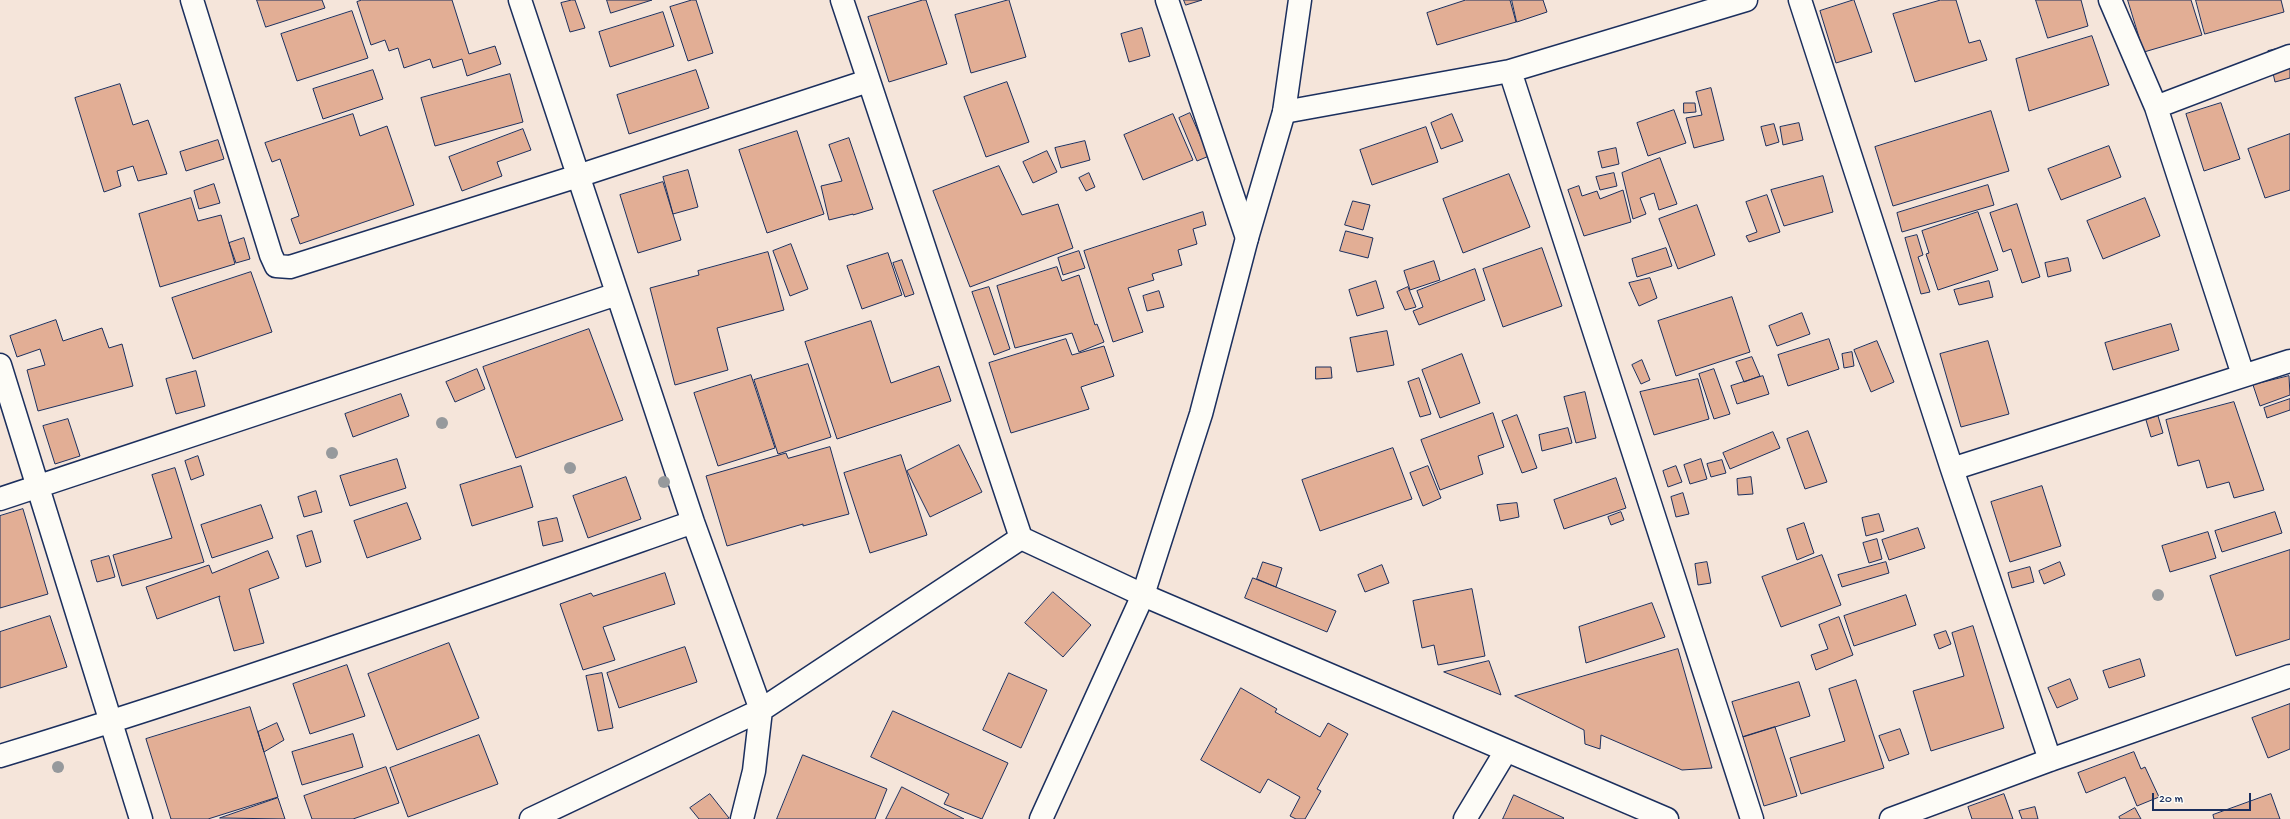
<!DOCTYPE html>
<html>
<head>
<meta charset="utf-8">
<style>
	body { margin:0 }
	#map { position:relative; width:2290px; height:819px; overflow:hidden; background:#f5e5da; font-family:"Gochi Hand",sans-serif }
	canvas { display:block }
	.scale { position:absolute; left:2152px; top:793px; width:99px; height:18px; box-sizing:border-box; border:2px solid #1b2f5e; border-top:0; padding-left:5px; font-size:12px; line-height:14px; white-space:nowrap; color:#1b2f5e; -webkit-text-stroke:3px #fdfcf7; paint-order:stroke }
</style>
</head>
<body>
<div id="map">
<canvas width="2290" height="819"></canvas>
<div class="scale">20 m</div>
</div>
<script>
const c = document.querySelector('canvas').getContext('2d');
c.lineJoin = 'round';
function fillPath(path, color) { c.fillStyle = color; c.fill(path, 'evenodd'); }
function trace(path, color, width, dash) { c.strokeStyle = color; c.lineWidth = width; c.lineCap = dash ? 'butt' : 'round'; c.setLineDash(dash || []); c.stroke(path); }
const building = new Path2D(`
	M257 0H322L325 8 266 27Z
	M362 0H452L469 54 495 46 501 64 467 76 462 59 433 68 430 59 404 68 398 48 389 51 385 40 371 45 357 2Z
	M572 0H575L585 28 570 32 561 3Z
	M607 0H652L611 13Z
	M692 0H696L713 53 688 61 670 7Z
	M923 0H926L947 64 889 82 868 17Z
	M1009 0 1026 57 971 73 955 15Z
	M1184 0H1202L1186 5Z
	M1466 0H1510L1516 22 1437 45 1427 13Z
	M1512 0H1543L1547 12 1517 22Z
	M1854 0 1872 52 1836 63 1820 11Z
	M1941 0H1956L1969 43 1980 40 1987 60 1915 82 1893 14Z
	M2036 0H2081L2088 26 2048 38Z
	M2128 0H2191L2202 35 2144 52Z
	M2196 0H2281L2284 12 2205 34Z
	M352 11 368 58 297 81 281 34Z
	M663 12 674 46 610 67 599 32Z
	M1142 28 1150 56 1129 62 1121 34Z
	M2092 36 2109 85 2029 111 2016 59Z
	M2290 46V78L2275 82 2268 51Z
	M373 70 383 99 323 119 313 89Z
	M696 70 709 108 629 134 617 95Z
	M510 74 523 122 435 146 421 98Z
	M1007 82 1029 142 986 157 964 97Z
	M120 84 133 125 148 120 167 174 138 181 133 166 117 171 121 186 104 192 75 98Z
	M1711 88 1724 140 1694 148 1686 118 1702 115 1696 92Z
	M1684 103H1695L1696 112 1684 113Z
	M2221 103 2240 159 2204 171 2186 114Z
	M1674 110 1686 143 1648 156 1637 123Z
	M1991 111 2009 171 1893 206 1875 147Z
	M1190 113 1209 156 1197 161 1179 118Z
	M353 114 360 136 387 126 414 205 300 244 291 219 299 216 280 159 272 162 265 143Z
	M1173 114 1193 160 1143 180 1124 135Z
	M1452 114 1463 141 1441 149 1431 123Z
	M1799 123 1803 140 1783 145 1780 127Z
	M1774 124 1779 142 1766 146 1761 127Z
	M1426 127 1438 162 1372 185 1360 150Z
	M523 129 531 150 497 162 502 176 462 191 449 157Z
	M797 131 824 214 767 233 739 150Z
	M2290 134V190L2265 198 2248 149Z
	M849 138 873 209 853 215V214L829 220 821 186 842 181 829 145Z
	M218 140 224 159 186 171 180 152Z
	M1085 141 1090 160 1061 168 1055 148Z
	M2109 146 2121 177 2061 200 2048 169Z
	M1616 148 1619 164 1602 168 1598 152Z
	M1047 151 1057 172 1033 183 1023 162Z
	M1660 158 1677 204 1659 210 1654 193 1640 198 1646 214 1633 219 1622 173Z
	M999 166 1022 215 1058 204 1073 248 970 287 933 191Z
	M688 170 698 207 673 214 663 177Z
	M1089 173 1095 187 1086 191 1079 178Z
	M1614 173 1617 186 1600 190 1596 177Z
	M1509 174 1530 227 1463 253 1443 199Z
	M1823 176 1833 212 1784 226 1771 190Z
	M663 182 681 240 638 253 620 195Z
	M214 184 220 203 199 209 194 191Z
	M1988 185 1994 205 1902 232 1897 213Z
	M1579 186 1582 196 1597 191 1600 199 1623 190 1631 222 1584 236 1568 190Z
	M1767 195 1780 232 1749 242 1746 236 1757 232 1746 202Z
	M191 198 198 221 221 215 235 264 160 287 139 214Z
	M2145 198 2160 236 2103 259 2087 221Z
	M1353 201 1370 205 1363 230 1345 225Z
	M2017 204 2040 277 2022 283 2011 249 2003 252 1990 213Z
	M1697 205 1715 255 1678 269 1659 219Z
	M1203 212 1206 225 1193 229 1197 244 1178 250 1182 265 1152 274 1154 280 1128 288 1143 332 1113 342 1084 251Z
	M1978 212 1998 270 1938 290 1926 254 1929 253 1922 231Z
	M1346 231 1373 238 1368 258 1340 251Z
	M1917 235 1923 255 1918 257 1930 292 1921 294 1905 238Z
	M244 238 250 259 236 263 229 243Z
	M791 244 808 289 790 296 773 251Z
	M1542 248 1562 306 1503 327 1483 269Z
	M1666 248 1672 266 1637 277 1632 259Z
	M1079 251 1085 268 1063 275 1058 258Z
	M768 252 784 310 717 328 728 370 675 385 650 288 699 275 698 271Z
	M888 253 902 295 862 309 847 266Z
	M2068 258 2071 271 2048 277 2045 263Z
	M902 260 914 294 905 297 893 263Z
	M1434 261 1440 280 1410 290 1404 271Z
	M1057 267 1062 281 1079 275 1095 325 1097 324 1104 342 1079 352 1072 333 1015 348 997 286Z
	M1475 269 1485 300 1419 325 1413 311 1423 307 1417 291Z
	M251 272 272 332 193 359 172 298Z
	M1650 278 1657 298 1639 306 1629 283Z
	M1376 281 1384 308 1357 316 1349 290Z
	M1989 281 1993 297 1959 305 1954 290Z
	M989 287 1010 349 994 355 972 292Z
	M1408 287 1416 307 1405 310 1397 292Z
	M1159 291 1164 307 1147 311 1143 296Z
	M1732 297 1750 352 1676 376 1658 321Z
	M1802 313 1810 334 1777 346 1769 326Z
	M56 320 63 341 102 328 109 348 122 344 133 386 38 411 27 370 45 365 40 349 17 357 10 336Z
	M871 321 891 383 939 366 951 401 837 439 805 342Z
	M2171 324 2179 350 2113 370 2105 343Z
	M589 329 623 420 516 458 483 367Z
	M1387 331 1394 365 1357 372 1350 338Z
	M1066 339 1072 355 1104 346 1114 376 1081 387 1089 409 1011 433 989 363Z
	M1829 339 1839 369 1788 386 1778 355Z
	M1877 341 1894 382 1871 392 1854 350Z
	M1988 341 2009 414 1961 427 1940 354Z
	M1852 352 1854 366 1844 368 1842 354Z
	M1462 354 1480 403 1440 418 1422 370Z
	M1752 357 1760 376 1744 382 1736 362Z
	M1642 360 1650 380 1641 384 1632 365Z
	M808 364 831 437 778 454 754 380Z
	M1316 367H1331L1332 378 1316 379Z
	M477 369 485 389 455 402 446 382Z
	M1714 369 1730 414 1714 419 1699 374Z
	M196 371 205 406 176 414 166 379Z
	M751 375 775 448 718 466 694 393Z
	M1763 376 1769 394 1737 404 1731 386Z
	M2289 376 2290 395 2260 406 2253 385Z
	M1419 378 1431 414 1420 417 1408 382Z
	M1698 379 1709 419 1654 435 1640 392Z
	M1585 392 1596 438 1576 443 1564 397Z
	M401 394 409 416 353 437 345 414Z
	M2290 399V410L2267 418 2264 408Z
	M2234 402 2264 490 2234 498 2229 482 2207 488 2199 460 2178 466 2166 420Z
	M1493 413 1504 447 1478 456 1483 474 1440 490 1421 440Z
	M1517 415 1537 468 1522 473 1502 421Z
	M2158 416 2163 433 2151 437 2146 420Z
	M68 419 80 456 55 464 43 426Z
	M1568 428 1572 443 1542 451 1539 435Z
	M1808 431 1827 482 1805 489 1787 439Z
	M1773 432 1780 448 1730 469 1723 453Z
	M959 445 982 492 930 517 907 471Z
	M830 447 849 514 803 526V524L727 546 706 476 786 453 788 458Z
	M1393 448 1412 499 1320 531 1302 480Z
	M901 455 927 535 870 553 844 473Z
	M198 456 204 475 191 480 185 461Z
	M397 459 406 488 350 506 340 476Z
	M1701 459 1707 479 1690 484 1684 465Z
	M1722 460 1726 473 1711 477 1707 464Z
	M521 466 533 507 472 526 460 485Z
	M1428 466 1441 498 1423 506 1410 473Z
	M1676 466 1682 482 1668 487 1663 471Z
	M175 468 204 562 122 586 113 555 172 538 152 475Z
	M626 477 641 519 588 538 573 496Z
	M1751 477 1753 494 1738 495 1737 479Z
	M1616 478 1626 508 1564 529 1554 500Z
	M2042 486 2061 546 2010 562 1991 502Z
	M316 491 322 512 304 517 298 497Z
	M1683 493 1689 514 1676 517 1671 497Z
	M407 503 421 539 367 558 354 521Z
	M1517 503 1519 517 1500 521 1497 505Z
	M261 505 273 538 212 558 201 525Z
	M23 509 48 594 0 608V516Z
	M1621 512 1624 520 1611 525 1608 517Z
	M2275 512 2282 533 2222 552 2215 531Z
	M1879 514 1884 531 1866 536 1862 518Z
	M557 518 563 541 543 546 538 522Z
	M1804 523 1814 553 1797 560 1787 529Z
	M1918 528 1925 548 1889 560 1882 540Z
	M312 531 321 562 306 567 297 536Z
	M2208 532 2216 558 2170 572 2162 546Z
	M1877 539 1882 559 1869 563 1863 543Z
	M2290 550V639L2236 656 2210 576Z
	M268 551 279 578 249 589 264 643 234 651 219 598 220 596 157 619 146 587 209 565 212 573Z
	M1822 555 1841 605 1781 627 1762 577Z
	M109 556 115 577 97 582 91 561Z
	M1263 562 1282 568 1276 587 1257 579Z
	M1707 562 1711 583 1698 585 1695 564Z
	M1886 562 1889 573 1842 587 1838 575Z
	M2060 562 2065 575 2044 584 2039 571Z
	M1382 565 1389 583 1365 592 1358 575Z
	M2030 567 2034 582 2012 588 2008 573Z
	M665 573 675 604 603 627 615 660 583 670 560 604 591 593 593 596Z
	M1253 578 1336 611 1327 632 1245 598Z
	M1472 589 1485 656 1438 665 1434 645 1422 648 1413 601Z
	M1053 592 1091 625 1063 657 1025 623Z
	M1906 595 1916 625 1854 646 1844 616Z
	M1652 603 1665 637 1586 663 1579 627Z
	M50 616 67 667 0 688V632Z
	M1839 617 1853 655 1816 670 1811 655 1828 649 1819 625Z
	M1973 626 2004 728 1931 751 1913 691 1964 676 1952 633Z
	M1946 631 1951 644 1939 649 1934 635Z
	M449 643 479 718 397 750 368 674Z
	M685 647 697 682 619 708 607 673Z
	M1678 649 1712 768 1682 770 1601 735 1600 749 1585 744 1584 730 1515 696Z
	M2140 659 2145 676 2109 688 2103 671Z
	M1489 661 1501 695 1444 672Z
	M347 665 365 716 310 734 293 684Z
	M602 673 613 728 598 731 586 676Z
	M1009 673 1047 690 1021 748 983 730Z
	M2070 679 2078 699 2057 708 2048 688Z
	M1856 680 1884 768 1801 794 1790 758 1845 741 1829 689Z
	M1799 682 1810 716 1743 737 1732 702Z
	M1241 688 1277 709 1275 712 1320 737 1328 723 1348 734 1317 789 1321 791 1305 819H1296L1290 816 1300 797 1268 779 1260 793 1201 760Z
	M2290 704V749L2268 758 2252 718Z
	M250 707 278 797 208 819H171L146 739Z
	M893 711 1008 763 982 819 944 804 949 794 871 757Z
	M277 723 284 740 264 752 258 732Z
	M1775 727 1797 796 1764 806 1743 737Z
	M1900 729 1909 754 1889 761 1879 736Z
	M353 734 363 767 302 785 292 752Z
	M479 735 498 784 408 817 390 768Z
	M2134 752 2141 769 2145 767 2159 797 2137 806 2125 777 2086 793 2078 773Z
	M803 755 887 789 875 819H777Z
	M386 767 399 803 353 819H312L304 796Z
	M902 787 964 819H886Z
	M710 794 729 818 727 819H699L690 808Z
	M2004 794 2013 819H1972L1968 807Z
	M2271 794 2280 819H2214L2213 815Z
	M1514 795 1564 818 1563 819H1503Z
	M278 798 285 819 220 818Z
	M2035 807 2038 819H2022L2019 811Z
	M2135 808 2141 819H2120L2119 817Z`);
const street = new Path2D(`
	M192 0 271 255 276 266 290 267 578 176 868 81
	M520 0 693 522 761 710 754 771 742 819
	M842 0 1021 538
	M1167 0 1247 238
	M1800 0 1952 469 2050 760
	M2110 0 2156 107 2243 375
	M1510 71 1752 819
	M2156 107 2290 56
	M1284 112 1510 71 1746 0
	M0 365 141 819
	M1952 469 2290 361
	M0 499 617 294
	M0 756C233 685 463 603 693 522
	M531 819 761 710 1021 538 1143 595 1667 819
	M1465 819 1506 751
	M1891 819 2050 760 2290 676`);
const secondary = new Path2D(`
	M1041 819 1143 595 1201 414 1247 238 1284 112 1300 0`);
const trees = [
	[442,423],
	[332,453],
	[570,468],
	[664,482],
	[2158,595],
	[58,767]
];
fillPath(building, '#e2ae95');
trace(building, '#1b2f5e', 1);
trace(street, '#1b2f5e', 25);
trace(secondary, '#1b2f5e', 25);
trace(street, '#fdfcf7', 22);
trace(secondary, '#fdfcf7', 22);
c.fillStyle = '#96999c';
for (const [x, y] of trees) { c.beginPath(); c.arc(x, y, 6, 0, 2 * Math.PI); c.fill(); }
</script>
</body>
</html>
